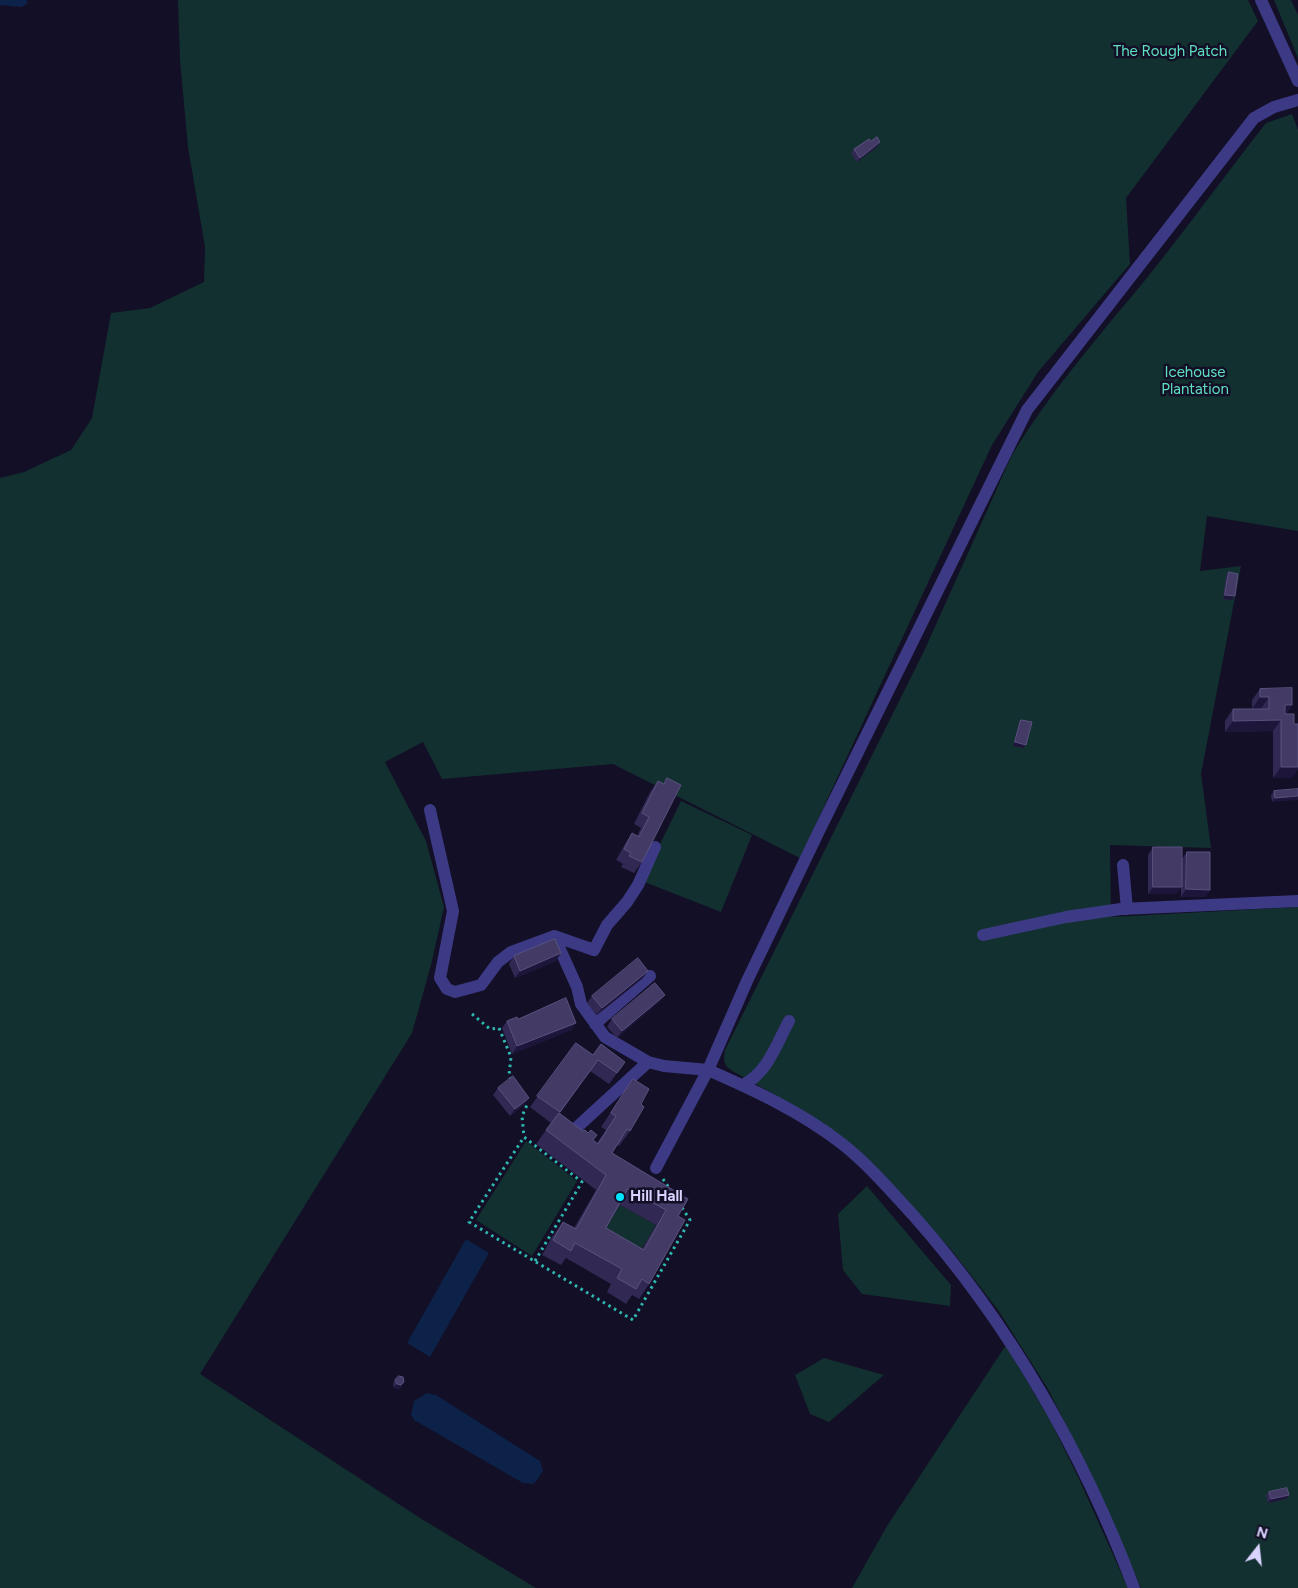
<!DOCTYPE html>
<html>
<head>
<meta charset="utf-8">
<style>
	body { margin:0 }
	#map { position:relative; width:1298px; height:1588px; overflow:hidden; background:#130f26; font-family:Figtree,sans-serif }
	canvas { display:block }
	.north { position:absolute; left:1233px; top:1523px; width:50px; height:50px; -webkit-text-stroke:4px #130f26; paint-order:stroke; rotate:16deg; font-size:14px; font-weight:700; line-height:20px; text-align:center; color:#d9d4ff }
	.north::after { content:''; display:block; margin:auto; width:18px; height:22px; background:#d9d4ff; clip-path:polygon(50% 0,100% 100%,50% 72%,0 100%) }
</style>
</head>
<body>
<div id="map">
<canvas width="1298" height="1588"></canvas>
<div class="north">N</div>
</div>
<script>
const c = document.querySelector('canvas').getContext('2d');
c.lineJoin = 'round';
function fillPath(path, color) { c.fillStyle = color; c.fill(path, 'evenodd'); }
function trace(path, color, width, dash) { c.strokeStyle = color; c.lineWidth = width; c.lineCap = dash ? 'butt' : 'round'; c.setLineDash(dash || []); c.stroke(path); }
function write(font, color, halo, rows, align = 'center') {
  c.font = font + ' Figtree,sans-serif'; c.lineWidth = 5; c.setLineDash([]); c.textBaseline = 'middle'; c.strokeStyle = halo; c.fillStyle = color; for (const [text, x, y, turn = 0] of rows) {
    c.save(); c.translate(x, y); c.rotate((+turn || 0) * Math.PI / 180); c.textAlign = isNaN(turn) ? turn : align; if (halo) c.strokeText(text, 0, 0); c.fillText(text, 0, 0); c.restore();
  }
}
const green = new Path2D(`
	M178 0H1248L1258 21 1126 198 1130 264 1038 372 992 445 800 858 613 764 442 779 423 742 385 762 426 841 444 907 431 965 412 1033 200 1374 420 1518 536 1588H0V478L24 472 71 450 92 418 111 313 150 308 204 282 205 247 188 147 180 60Z
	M1274 0H1291L1298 15V58Z
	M1292 114 1298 130V531L1207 516 1200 571 1241 566 1201 774 1211 848 1110 845 1111 917 1298 907V1588H1141L1096 1485 1048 1389 998 1310 953 1252 879 1172 802 1110 734 1072C724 1066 723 1062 725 1050L925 649 1011 457C1049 393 1099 336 1146 279 1187 228 1226 174 1266 123Z
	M681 801 752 835 721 912 642 881Z
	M526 1141 577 1181 532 1256 476 1220Z
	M867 1186 951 1285 950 1306 862 1294 843 1270 838 1214Z
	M618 1204 656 1225 633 1264 596 1243Z
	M1006 1345 1051 1422 1079 1479 1128 1588H852L887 1526Z
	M824 1358 884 1375 829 1422 810 1414 795 1375Z`);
const water = new Path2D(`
	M0 0H27V4L21 7 0 5Z
	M466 1239 489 1253 430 1357 407 1343Z
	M427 1393 436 1395 540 1461 543 1471 534 1484 523 1483 414 1420 411 1415 414 1401Z`);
const path = new Path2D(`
	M472 1014 490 1029 499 1028 511 1057 509 1075 511 1080
	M524 1100 527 1105 522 1116 524 1137
	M663 1179 671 1191
	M535 1261 582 1182 524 1137 469 1222 633 1320 690 1220 681 1206`);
const minor = new Path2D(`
	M1261 0 1298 81
	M430 810 453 911 440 978 447 989 455 992 481 985 498 962 511 952 554 936 594 950 607 925 627 902 638 885 655 847
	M1123 865 1127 909
	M983 935 1066 917 1121 909 1298 901
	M554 936 577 987 581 1004 605 1037 648 1062 664 1066 708 1070 747 981 819 831 1027 410 1254 118 1274 107 1298 100
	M595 1024 650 976
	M743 1085C768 1072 776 1045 789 1021
	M574 1130 648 1062
	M656 1168 708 1070C754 1090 801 1112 841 1143 868 1164 890 1190 913 1215 1009 1323 1083 1453 1134 1588`);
const wall = new Path2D(`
	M871 141 878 146 857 162 851 153 854 149Z
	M1229 572 1235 596 1232 600 1223 599 1226 576Z
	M1260 689 1292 705 1286 714 1292 778H1273V731L1225 732V721L1233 709H1261H1252V700Z
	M1021 720 1023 748 1013 746 1019 723Z
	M667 778 642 862 634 873 621 867 623 864 616 860 625 844 632 833 637 836 641 828 634 824 650 792 658 781 663 784Z
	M1298 789 1272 802 1271 795 1274 791Z
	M1153 847 1182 859 1187 852 1210 890 1205 897H1181V887L1176 894H1148V855Z
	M514 956 556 961 515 978 509 964Z
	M643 978 597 1015 587 1003 592 996Z
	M665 995 659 1002 617 1038 607 1027 612 1019Z
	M518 1019 576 1023 571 1030 512 1054 502 1028 507 1021Z
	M576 1043 593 1055 625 1062 609 1084 590 1071 560 1113 597 1143 606 1130 601 1127 633 1079 641 1104 630 1131 619 1146 617 1144 612 1153 678 1216 649 1284 639 1299 632 1295 626 1304 607 1292 611 1284 566 1258 561 1265 542 1255 552 1237 563 1222 574 1228 596 1190 536 1144 551 1123 530 1107ZM620 1205 656 1225 642 1249 606 1228Z
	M498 1088 524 1105 510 1116 493 1095Z
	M395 1380 402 1386 399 1389 394 1388 393 1384Z
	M1269 1492 1289 1495 1286 1499 1268 1503 1266 1495Z`);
const shadedWall = new Path2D(`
	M880 142 878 146 857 162 860 158Z
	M1225 595 1235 596 1232 600 1223 599Z
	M1260 697H1269L1261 709H1252Z
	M1285 705H1292L1284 716Z
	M1281 720 1273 731 1225 732 1233 721Z
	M1015 742 1026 745 1023 748 1013 746Z
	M1281 767H1298V770L1292 778H1273Z
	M1298 796V800L1272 802 1275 798Z
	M1153 887H1182L1176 894H1148Z
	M1186 889 1210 890 1205 897H1181Z
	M561 953 556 961 515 978 520 971Z
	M648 971 643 978 597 1015 602 1008Z
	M665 995 659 1002 617 1038 622 1031Z
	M576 1023 571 1030 512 1054 517 1046Z
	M529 1098 524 1105 510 1116 515 1109Z
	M404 1382 399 1389 394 1388 397 1384Z
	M1289 1495 1286 1499 1268 1503 1271 1499Z`);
const building = new Path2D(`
	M877 137 880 142 860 158 854 149 869 139 871 141Z
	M1229 572 1238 574 1235 596 1225 595Z
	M1292 688V705H1285V714H1294V724H1298V767H1281V720L1233 721V709H1269V697H1260V689Z
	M1021 720 1032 722 1026 745 1015 742Z
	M667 778 681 785 642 862 629 856 631 853 624 849 632 833 639 837 649 817 642 813 658 781 664 784Z
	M1298 789V796L1275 798 1274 791Z
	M1153 847H1182V887H1153Z
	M1187 852H1210V890L1186 889Z
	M555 939 561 953 520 971 514 956Z
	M638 958 648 971 602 1008 592 996Z
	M655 983 665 995 622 1031 612 1019Z
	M566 998 576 1023 517 1046 507 1021 517 1017 518 1019Z
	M576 1043 593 1055 601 1044 625 1062 617 1073 598 1060 560 1112 537 1096Z
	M513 1076 529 1098 515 1109 498 1088Z
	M633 1079 649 1089 641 1104 644 1107 630 1131 627 1129 612 1153 688 1199 678 1216 685 1220 649 1284 642 1279 636 1289 617 1278 622 1269 575 1243 571 1251 553 1240 563 1222 576 1229 606 1175 546 1130 559 1113 583 1131 585 1130 588 1133 591 1130 597 1135 593 1140 598 1144 616 1116 611 1113ZM628 1189 666 1210 644 1250 606 1228Z
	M399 1376 403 1377 404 1382 401 1385 397 1384 395 1380Z
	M1287 1488 1289 1495 1271 1499 1269 1492Z`);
const markers = [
	[620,1197,5,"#00e5ff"]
];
const parkNames = [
	["The Rough Patch",1170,52],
	["Icehouse",1195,373],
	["Plantation",1195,390]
];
const poiNames = [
	["Hill Hall",630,1197]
];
fillPath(green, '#12302f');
fillPath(water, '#0c2248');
trace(path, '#2fb8b0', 3, [2.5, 4]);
trace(minor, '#3d3a85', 12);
fillPath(wall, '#312854');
fillPath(shadedWall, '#1d163a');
fillPath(building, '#433a66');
trace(building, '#5a527e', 1);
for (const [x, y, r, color] of markers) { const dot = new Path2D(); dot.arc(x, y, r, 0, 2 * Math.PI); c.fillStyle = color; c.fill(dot); trace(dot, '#130f26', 2); }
write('15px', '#5fe0c0', '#130f26', parkNames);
write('bold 15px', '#d9d4ff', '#130f26', poiNames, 'left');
</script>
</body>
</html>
